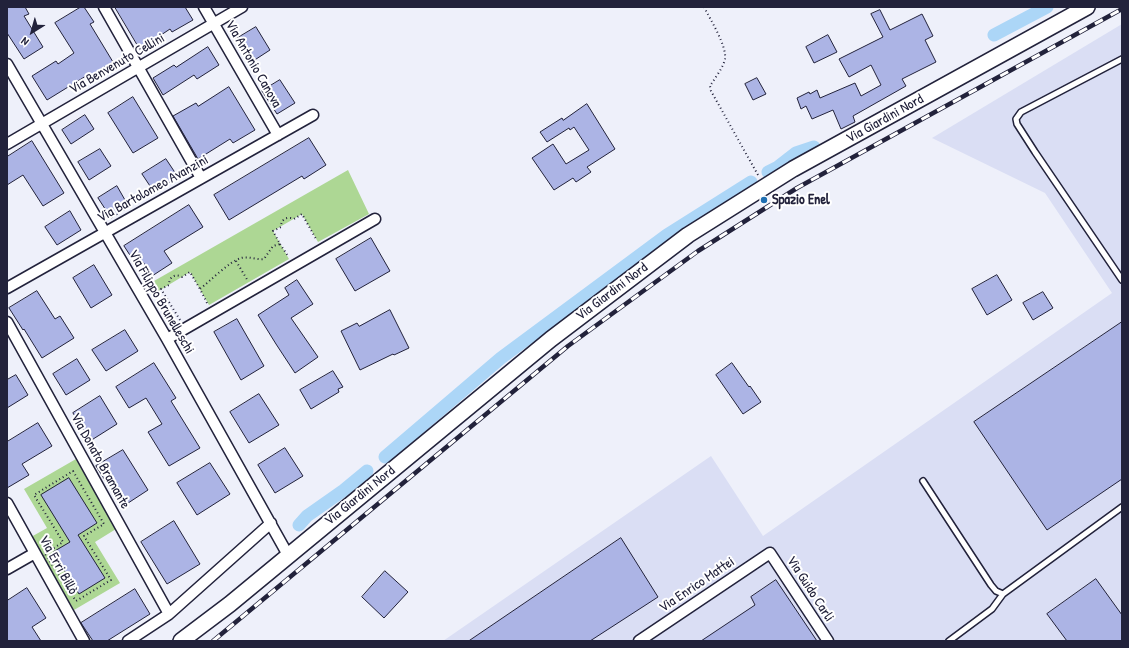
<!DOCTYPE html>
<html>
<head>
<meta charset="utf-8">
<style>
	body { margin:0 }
	#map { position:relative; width:1129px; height:648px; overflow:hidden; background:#eef0fa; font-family:"Patrick Hand",sans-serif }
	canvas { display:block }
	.frame { position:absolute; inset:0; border:8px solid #22223b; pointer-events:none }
	.north { position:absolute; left:12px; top:12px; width:40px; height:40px; -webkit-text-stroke:3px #fff; paint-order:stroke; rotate:217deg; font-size:11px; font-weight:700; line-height:16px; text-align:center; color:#22223b }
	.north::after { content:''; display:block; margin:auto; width:14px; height:18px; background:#22223b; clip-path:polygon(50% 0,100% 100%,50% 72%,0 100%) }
</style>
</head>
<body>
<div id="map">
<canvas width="1129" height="648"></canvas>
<div class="frame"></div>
<div class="north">N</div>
</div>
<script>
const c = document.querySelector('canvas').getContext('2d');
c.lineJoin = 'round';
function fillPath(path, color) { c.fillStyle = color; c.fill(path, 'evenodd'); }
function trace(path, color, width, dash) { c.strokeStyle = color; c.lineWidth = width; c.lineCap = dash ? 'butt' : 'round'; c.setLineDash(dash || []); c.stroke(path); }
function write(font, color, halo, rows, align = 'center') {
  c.font = font + ' "Patrick Hand",sans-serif'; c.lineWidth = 4; c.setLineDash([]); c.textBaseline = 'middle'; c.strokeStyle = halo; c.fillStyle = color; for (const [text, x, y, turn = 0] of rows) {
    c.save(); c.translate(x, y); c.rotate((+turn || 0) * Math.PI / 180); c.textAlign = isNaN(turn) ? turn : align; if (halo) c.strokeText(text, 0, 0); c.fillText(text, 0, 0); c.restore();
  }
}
const built = new Path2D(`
	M1122 24V641H443L711 456 763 536 1112 293 1045 193 932 138Z`);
const green = new Path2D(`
	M348 170 369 214 318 242 302 214 273 231 289 259 209 305 190 272 152 295 147 285Z
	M76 459 116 529 95 542 120 583 74 610 31 537 47 528 24 489Z`);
const canal = new Path2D(`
	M994 35 1047 7
	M768 172 778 167 796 153 814 147
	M385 457 501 358 667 235 751 182
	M299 525 307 516 344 490 367 471`);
const building = new Path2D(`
	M7 7H25L29 14 24 16 43 47 24 59 7 33Z
	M81 7H84L94 22 90 24 113 62 87 78 86 76 47 100 32 76 56 61 58 64 74 53 55 23Z
	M115 7H185L193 20 172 32 170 29 140 49Z
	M880 10 890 30 922 14 933 36 925 40 936 62 902 79 906 86 853 116 855 122 841 129 833 110 812 119 806 106 801 109 797 98 809 92 810 94 817 90 820 98 855 83 861 96 881 85 871 65 849 77 839 59 883 37 871 14Z
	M256 27 270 50 250 63 236 39Z
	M828 35 837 52 814 63 806 47Z
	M208 47 219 65 197 79 194 75 163 95 153 78 174 65 176 67Z
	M757 78 766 94 753 100 745 84Z
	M280 80 295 103 277 114 262 91Z
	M229 87 255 130 233 143 230 139 198 159 173 116 196 103 198 106Z
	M133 97 158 138 133 153 108 113Z
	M587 104 615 149 587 167 591 172 576 182 573 178 554 190 532 158 553 144 566 164 589 150 574 127 570 130 569 128 547 142 540 132 562 118 563 120Z
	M85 115 94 129 71 144 62 130Z
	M309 138 326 165 304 179 302 176 229 220 214 195Z
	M32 141 64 193 43 206 23 175 7 185V157Z
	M100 149 111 166 89 180 78 162Z
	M166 159 178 177 154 192 142 174Z
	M117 186 129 207 111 218 98 198Z
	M189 205 203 227 164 251 172 263 152 276 143 262 137 266 124 246Z
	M70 211 81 230 57 245 45 227Z
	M371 238 390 271 355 291 336 259Z
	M94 265 112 295 91 308 73 278Z
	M997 275 1012 300 987 315 972 289Z
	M297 280 313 304 291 318 318 357 295 373 276 344 258 315 289 295 285 288Z
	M37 291 55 319 60 316 74 338 42 358 24 329 23 330 9 308Z
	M1043 292 1053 308 1033 320 1023 303Z
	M390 310 409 348 394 355 393 354 360 370 341 331 357 323 359 326Z
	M237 319 264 366 241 380 214 332Z
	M1122 322V479L1047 530 974 422Z
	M125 330 138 351 106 371 92 350Z
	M77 359 90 380 66 395 53 374Z
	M154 363 176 398 171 401 200 448 169 466 148 432 162 424 146 398 129 408 116 387Z
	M732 363 749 387 750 386 761 402 743 414 716 375Z
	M333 371 343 387 338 389 339 392 311 409 300 390Z
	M16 375 28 395 7 408V380Z
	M259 394 279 425 249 443 230 412Z
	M100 396 117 424 90 441 73 413Z
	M38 423 52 446 22 464 29 475 7 488V442Z
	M285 448 303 476 275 493 258 465Z
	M123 450 148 490 122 507 96 466Z
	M210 463 230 494 197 515 177 483Z
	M69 478 97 523 78 535 105 578 79 594 53 552 70 542 41 495Z
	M174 521 200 564 167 584 141 542Z
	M621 538 658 597 590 641H469Z
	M385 571 408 592 384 618 362 597Z
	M1096 579 1122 615V641H1067L1047 614Z
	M776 580 817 641H701L755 605 751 597Z
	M27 588 46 618 32 627 41 641H7V601Z
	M135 589 150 614 107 641H93L81 623Z`);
const path = new Path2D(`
	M704 7C710 19 727 46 725 59 723 68 715 78 710 86L711 91 758 175
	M280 244 288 256
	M236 261 248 281
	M154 293 161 289
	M207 303 200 289C210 281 230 261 241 258 249 256 256 260 264 259L273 246 280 244 273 231 281 227C281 219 287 216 294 219L302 214 316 239
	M180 320 161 289 169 285C169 277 175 273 182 277L190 272 200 289
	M73 471 104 524 84 536 111 580 76 601 45 554 63 542 34 495Z`);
const lane = new Path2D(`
	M1122 59 1021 112 1016 119 1017 124 1035 152 1122 280
	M923 481 991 585 996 591 1003 594 1122 507
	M949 641 992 609 1003 594`);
const street = new Path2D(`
	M104 7 201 178
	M204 7 278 135
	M7 64 167 339 288 555
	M7 144 242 7
	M7 288 313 115
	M7 322 169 614
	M167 339 375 219
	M7 503 84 641
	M7 569 35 553
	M128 641 169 614 271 523
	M639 641 770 553 828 641`);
const secondary = new Path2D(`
	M181 641 230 604 551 339 688 235 793 169 1087 7`);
const rail = new Path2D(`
	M213 641 568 346 698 251 797 188 1122 9`);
const markers = [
	[764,200,4,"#1f6fb2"]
];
const streetNames = [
	["Via Benvenuto Cellini",117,64,-30],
	["Via Antonio Canova",253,64,60],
	["Via Giardini Nord",885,119,-29],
	["Via Bartolomeo Avanzini",153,189,-29],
	["Via Giardini Nord",612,292,-37],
	["Via Filippo Brunelleschi",161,302,60],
	["Via Donato Bramante",100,461,61],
	["Via Giardini Nord",360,496,-39],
	["Via Erri Billò",58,565,61],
	["Via Enrico Mattei",697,585,-34],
	["Via Guido Carli",810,589,57]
];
const poiNames = [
	["Spazio Enel",772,200]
];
fillPath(built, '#dadef4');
fillPath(green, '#add794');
trace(canal, '#acd6f7', 13);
fillPath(building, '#acb4e5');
trace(building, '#22223b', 1);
trace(lane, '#22223b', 8);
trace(street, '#22223b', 13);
trace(secondary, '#22223b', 18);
trace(path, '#22223b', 2, [1, 3]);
trace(lane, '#fff', 5);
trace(street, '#fff', 10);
trace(secondary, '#fff', 15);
trace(rail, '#22223b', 4.5);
trace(rail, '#fff', 3, [9]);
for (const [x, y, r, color] of markers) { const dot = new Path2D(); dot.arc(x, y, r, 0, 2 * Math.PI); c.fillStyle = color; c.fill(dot); trace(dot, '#fff', 1.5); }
write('14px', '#22223b', '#fff', streetNames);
write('bold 14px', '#22223b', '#fff', poiNames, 'left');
</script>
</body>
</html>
